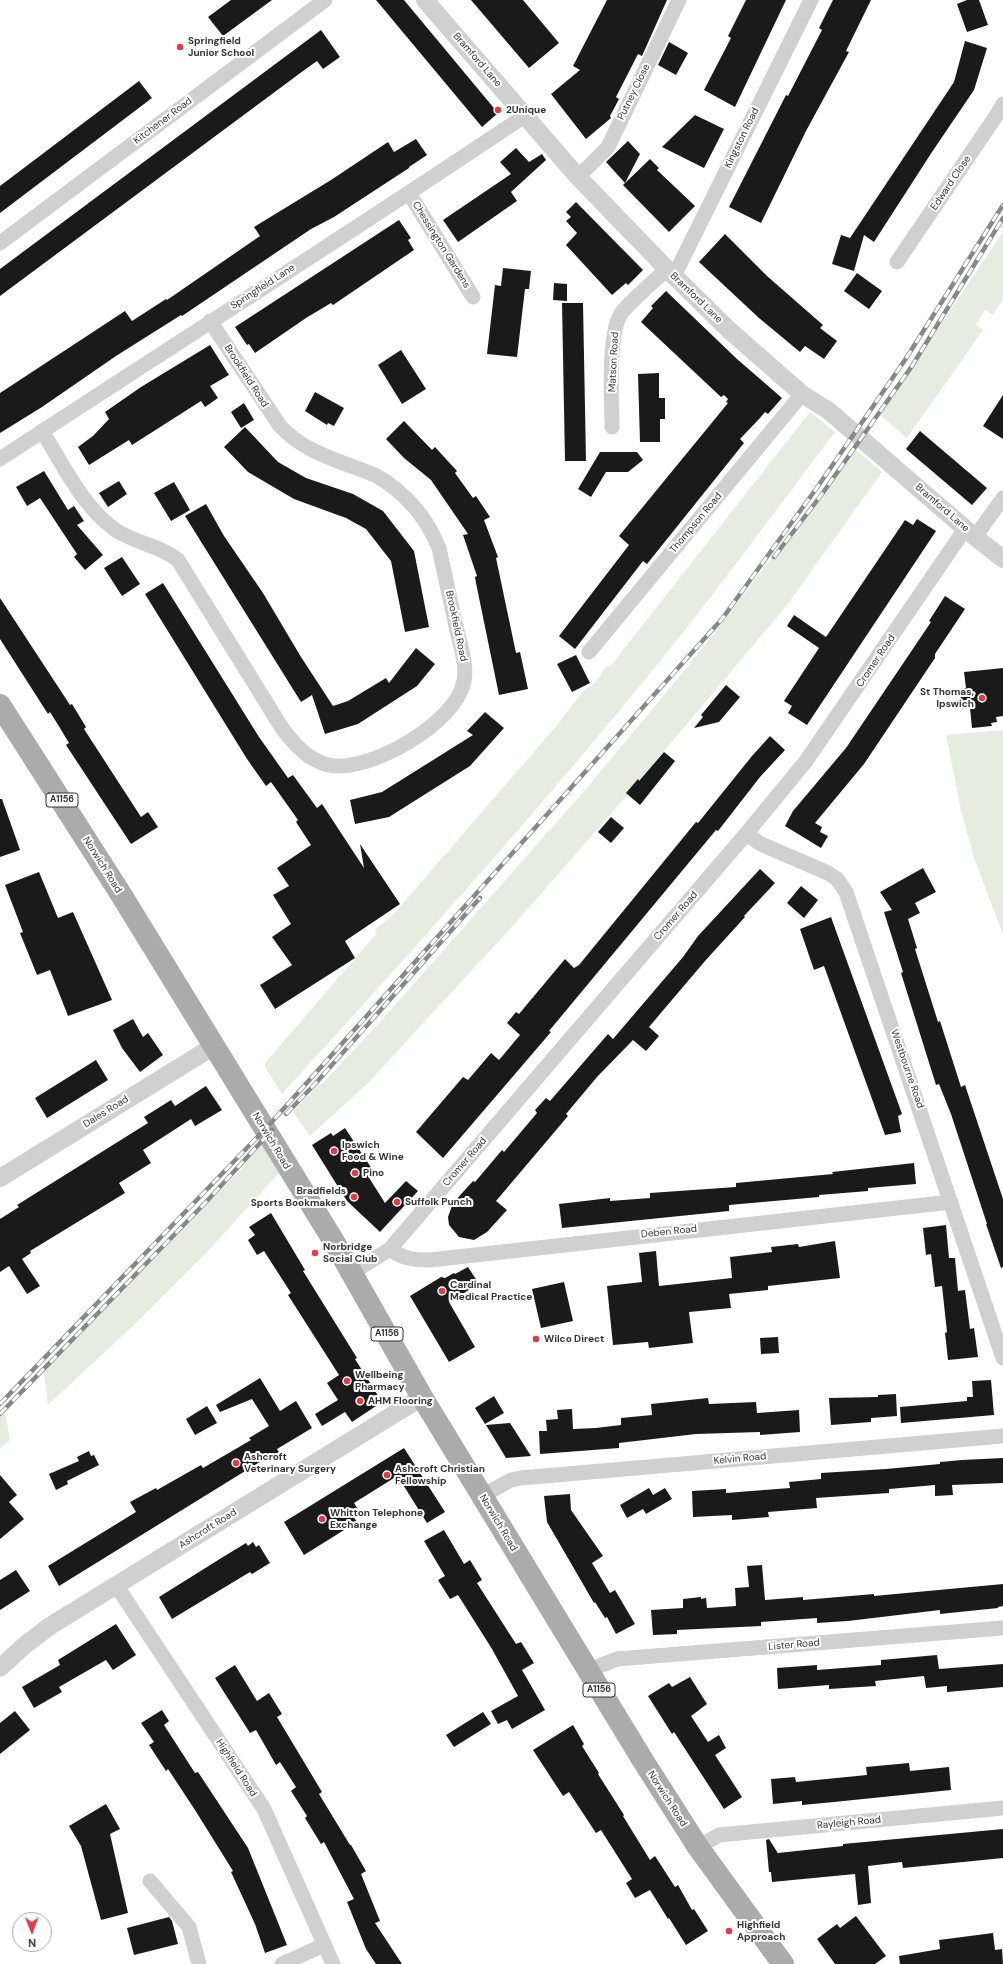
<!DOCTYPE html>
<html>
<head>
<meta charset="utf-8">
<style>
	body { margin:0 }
	#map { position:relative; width:1003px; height:1964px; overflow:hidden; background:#fff; font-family:"DM Sans",sans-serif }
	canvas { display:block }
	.north { position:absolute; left:12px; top:1912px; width:40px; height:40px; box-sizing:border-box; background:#fff; border:1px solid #adadad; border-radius:50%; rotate:179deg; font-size:11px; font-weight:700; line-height:16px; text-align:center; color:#333 }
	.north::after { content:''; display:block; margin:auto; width:14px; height:18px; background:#e63946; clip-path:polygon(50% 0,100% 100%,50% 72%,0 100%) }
</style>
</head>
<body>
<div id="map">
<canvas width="1003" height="1964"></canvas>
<div class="north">N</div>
</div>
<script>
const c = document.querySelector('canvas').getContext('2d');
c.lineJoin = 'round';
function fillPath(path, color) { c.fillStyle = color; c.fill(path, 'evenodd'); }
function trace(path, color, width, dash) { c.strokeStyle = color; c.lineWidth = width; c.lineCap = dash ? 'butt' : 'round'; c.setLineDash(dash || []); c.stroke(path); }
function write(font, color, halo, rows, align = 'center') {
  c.font = font + ' "DM Sans",sans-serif'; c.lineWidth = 4; c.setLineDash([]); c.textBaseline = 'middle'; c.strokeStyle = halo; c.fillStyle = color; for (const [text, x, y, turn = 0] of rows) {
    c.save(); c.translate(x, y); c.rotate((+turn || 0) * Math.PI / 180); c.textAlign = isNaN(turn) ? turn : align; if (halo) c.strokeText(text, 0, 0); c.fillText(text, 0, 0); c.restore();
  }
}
const green = new Path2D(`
	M1003 232V299L993 315 985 310 976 325 983 330 907 438 880 415Z
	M810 412 835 432C780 505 726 579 669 650 546 803 414 949 282 1094L265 1067V1063L377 933 375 929 392 916 558 724 583 691 596 682 604 669 613 663Z
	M855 449 882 472 787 605 633 788 631 787 626 793 628 794 520 918 369 1082 310 1136 293 1112 316 1088 324 1082 389 1012 586 789 698 654Z
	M1003 730V934L974 858 961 810 946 735Z
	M263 1144 280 1172 207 1252 137 1322 48 1405 43 1368 162 1251 246 1164 245 1162Z
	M0 1410 6 1417 10 1440 0 1448Z`);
const building = new Path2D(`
	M231 0H272L223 36 208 17Z
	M376 0H404L498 113 482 127Z
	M471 0H523L559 43 529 68Z
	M607 0H667L642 56 638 54 616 97 619 99 610 116 611 118 586 139 551 94 580 70 573 66Z
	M746 0H786L735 107 704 90 731 38 728 36Z
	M833 0H871L846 51 849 52 806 131 761 223 729 207 786 95 788 96 822 30 819 28Z
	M967 0H979L988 25 967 32 957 4Z
	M321 30 340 57 323 69 317 61 303 71 0 296V269Z
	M965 41 987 48 974 90 932 152 874 242 864 235 854 271 832 264 841 235 850 238 954 82Z
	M669 42 688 53 676 75 658 65Z
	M139 81 152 98 0 213V186Z
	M695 115 724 129 704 168 662 147Z
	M416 139 427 155 409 167V168L334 217 311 229 271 256 182 316 181 315 116 356 42 407 0 433V393L125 311 132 321 166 299 167 300 260 236 254 227 331 180 388 142 394 152Z
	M628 141 640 154 625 183 606 162Z
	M516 148 529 162 542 154 546 160 511 192 517 201 458 242 443 220 511 174 500 162Z
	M650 159 659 168 657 170 695 206 669 232 623 185Z
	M576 202 643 270 628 285 626 283 612 295 566 245 577 233 566 221 571 217 566 212Z
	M399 220 411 238 408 240 414 250 333 305 331 303 306 318 255 353 249 344 247 345 235 327Z
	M725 234 767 276 823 325 820 328 837 341 824 359 805 346 800 352 759 318 699 262Z
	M503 268 531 271 529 289H525L517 357 487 354 495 285 501 286Z
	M857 273 882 291 869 309 844 291Z
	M554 283 567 284V301L553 300Z
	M666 291 737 359 782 398 768 414 765 412 760 418 740 439 744 443 647 564 643 561 575 649 559 636 629 545 619 536 728 403 726 402 728 399 724 395 721 397 641 322 653 308 651 306Z
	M562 303H583L586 461H565Z
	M210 345 229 375 210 386 218 398 205 407 201 401 132 445 129 440 89 465 78 447 93 436 109 419 105 412 141 387Z
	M401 350 426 389 402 404 378 365Z
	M659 373V398H665V419H660V442H640L638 374Z
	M315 392 344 408 334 426 328 423 327 425 305 411Z
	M1003 395V439L983 426Z
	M244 403 254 420 241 428 231 412Z
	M404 421 432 450 435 447 457 471 455 473 473 498 476 496 490 517 484 520 498 557 496 558 516 653 520 652 528 689 499 695 476 583 475 577 477 576 463 535 468 534 431 480 404 458 386 439Z
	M245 427 278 462 306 478 353 494 383 511 414 551 429 627 405 632 391 561 366 529 346 518 294 499 248 472 224 447Z
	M920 431 987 488 972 505 906 449Z
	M600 452H637L643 460 628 472H606L591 497 578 489Z
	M44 471 68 510 74 506 84 521 77 525 103 555 85 570 74 557 77 554 40 498 27 506 16 487Z
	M119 481 127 494 108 507 99 493Z
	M174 482 190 510 171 521 154 493Z
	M206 504 224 536 263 593 301 657 333 706 348 701 386 678 389 683 416 648 435 664 417 686 358 724 325 734 312 695 301 702 185 516Z
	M917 519 936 531 807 725 788 713 792 706 784 701 819 648 787 626 794 615 826 637 905 520 913 525Z
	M122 557 140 584 122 596 104 568Z
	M163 583 259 737 288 778 293 775 317 808 322 804 364 868 360 844 400 904 345 941 355 958 275 1009 260 985 292 965 272 937 291 924 273 895 289 886 277 868 311 845 296 822 298 820 271 782 266 786 247 759 145 594Z
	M945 596 965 609 935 654V658L864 764 815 823 822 827 820 832 828 836 821 848 785 826 793 811 846 748 931 622 929 621Z
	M0 598 70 705 72 704 86 727 84 729 141 817 148 812 158 827 131 844 66 745 69 743 60 728 50 712 48 714 0 639Z
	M576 655 590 683 572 692 557 664Z
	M1003 668V716L996 717 997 722 991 723 992 726 972 728 970 708 962 709 960 689 966 688 964 672Z
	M726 685 740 697 719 722 694 728 703 717 701 715Z
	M485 712 504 728 470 766 389 817 355 824 350 800 382 792 473 735 467 731Z
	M770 736 785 750 760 777 718 831 716 830 549 1031 551 1032 443 1158 416 1132 463 1077 468 1080 491 1053 499 1060 520 1035 507 1023 516 1012 519 1014 565 959 574 968 579 965 696 822 698 823 752 756Z
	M664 752 675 761 640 805 626 793 638 779 639 781Z
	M0 799H2L20 850 0 857Z
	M611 817 624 828 611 843 598 832Z
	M923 868 936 892 915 903 920 913 908 919 917 948 915 949 938 1022 940 1021 961 1087 965 1085 1003 1199V1267L1001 1268 986 1224H987L951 1114 939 1084 936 1085 901 973 903 972 884 912 892 910 880 892Z
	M760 869 775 883 744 916 745 917 705 961 649 1027 659 1036 646 1051 633 1040 597 1077 566 1114 568 1116 496 1201 507 1210 487 1232 474 1240 459 1237 449 1225 448 1217 453 1203 473 1181 475 1182 502 1150 504 1152 537 1113 535 1110 546 1098 550 1101 608 1034 613 1039 683 957 698 936Z
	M39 872 58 918 73 912 112 1000 68 1016 50 970 37 975 20 933 23 932 5 885Z
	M801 886 818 900 804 918 787 903Z
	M831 917 902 1114 898 1116 901 1132 885 1135 824 966 814 970 800 929Z
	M133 1019 143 1037 148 1033 163 1055 140 1072 122 1048 113 1030Z
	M96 1060 108 1080 47 1118 35 1098Z
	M206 1086 222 1110 195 1126 191 1119 143 1150 151 1163 119 1183 125 1193 30 1251 31 1253 22 1259 40 1286 27 1294 9 1266 0 1272V1219L19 1207 17 1205 148 1123 144 1117 171 1100 175 1106Z
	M345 1128 372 1169 366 1173 385 1203 406 1181 418 1191 380 1232 347 1201 312 1145 331 1133 333 1136Z
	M914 1163 916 1184 868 1188V1191L819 1195V1197L729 1205V1211L562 1228 559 1204 610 1198V1201L650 1198V1193L736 1187V1183L833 1174 832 1172Z
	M271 1213 305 1270 303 1271 357 1358 355 1359 382 1402 352 1422 345 1412 322 1426 315 1414 338 1400 327 1383 339 1375 288 1295 291 1293 264 1251 257 1255 248 1240 255 1235 249 1227Z
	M946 1225 949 1258H955L958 1291 965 1290 970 1329 974 1328 978 1357 948 1360 945 1333 947 1332 942 1286 935 1287 931 1254 926 1255 923 1228Z
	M835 1241 840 1278 768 1286V1290L729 1294 731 1308 689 1312 693 1343 649 1348 648 1342 613 1345 607 1286 642 1282 639 1253 656 1251 659 1286 732 1278 730 1257 772 1252 771 1247 798 1244 799 1247Z
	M468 1267 479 1284 449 1302 475 1347 449 1362 410 1296 441 1277 445 1278 454 1273 455 1274Z
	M564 1282 573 1321 541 1328 532 1289Z
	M778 1337 779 1353 761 1354 760 1338Z
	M260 1378 280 1411 296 1401 312 1428 277 1449 279 1452 263 1461V1460L59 1586 48 1566 136 1512 130 1502 156 1488 157 1490 201 1465 203 1468 251 1440 249 1438 269 1426 252 1399 220 1412 216 1405Z
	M991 1380 994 1415 901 1423 900 1407 967 1401V1397H973L972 1381Z
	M896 1394 897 1416 871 1418V1422L831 1425 829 1398 878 1397V1395Z
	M494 1396 504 1413 485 1424 475 1408Z
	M708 1398 709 1404 756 1402 757 1413 799 1410 800 1432 760 1435V1432L696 1434 619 1443V1448L540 1454 539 1431H547L546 1420 558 1419 557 1410 572 1409 573 1429 596 1428 621 1425V1418L652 1415 651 1404Z
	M207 1406 217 1423 195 1435 186 1419Z
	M510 1423 531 1456 506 1458 486 1425Z
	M404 1448 445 1512 427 1523 402 1483 398 1485 394 1478 354 1503 359 1511 353 1516 357 1522 304 1555 284 1522Z
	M89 1451 91 1456 94 1455 99 1465 67 1481 68 1484 56 1490 49 1474 79 1461 77 1457Z
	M1003 1458V1483L952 1485 953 1495 935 1496V1485L889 1489V1493L816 1498 817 1508 768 1512 769 1517 732 1520V1515L693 1517 692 1491 726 1489V1493L790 1488 789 1482 821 1479V1473L886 1469 940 1464V1462L962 1460Z
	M0 1475 17 1495 9 1502 24 1519 0 1539Z
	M649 1488 653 1495 665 1488 672 1499 646 1514 643 1509 627 1518 620 1505Z
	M570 1494 571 1510 603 1556 592 1563 610 1593 615 1590 635 1624 616 1634 607 1617 605 1618 595 1602 594 1603 547 1522 544 1496Z
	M444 1530 464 1564 470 1560 482 1580 477 1583 516 1644 521 1642 534 1663 522 1670 545 1710 512 1729 507 1720 498 1724 491 1711 518 1696 492 1649 458 1595 450 1599 438 1580 445 1576 424 1541Z
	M253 1542 256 1547 259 1545 270 1563 252 1574 250 1572 172 1619 159 1597 223 1557 246 1543 248 1546Z
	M762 1565 765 1600 803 1597V1600L874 1594V1596L1003 1584V1606L998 1607V1608L940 1614V1610L848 1621 817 1623V1618L761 1622V1626L677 1630V1634L653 1635 651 1610 683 1608V1599L701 1597V1599L706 1598 707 1608 736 1606 735 1588 749 1587 747 1566Z
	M16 1570 30 1591 0 1610V1580Z
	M116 1624 136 1655 113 1670 106 1660 59 1687 62 1692 34 1708 22 1687 60 1665 58 1660Z
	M937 1655 939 1669 1003 1664V1687L947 1692V1686L926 1688 924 1676 875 1681 876 1686 829 1689V1685L778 1689 777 1668 817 1665V1670L881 1665V1660Z
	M235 1665 257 1701 269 1693 282 1714 277 1717 322 1792 319 1794 350 1845H351L366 1871 361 1874 380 1921 375 1923 402 1964H376L366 1949 347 1902 354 1899 324 1842 321 1844 305 1818 307 1816 291 1791 296 1787 280 1762 276 1765 256 1730 250 1733 215 1678Z
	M690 1677 707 1704 691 1716 708 1742 719 1735 726 1748 715 1755 742 1797 724 1809 674 1732 672 1734 648 1696 669 1683 672 1687Z
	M162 1710 169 1721 164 1725 195 1773 198 1772 248 1848 287 1945 265 1953 255 1924 231 1872 233 1871 195 1810 168 1769 166 1771 149 1745 154 1742 141 1723Z
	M15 1711 30 1730 0 1754V1723Z
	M483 1712 491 1724 454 1747 446 1735Z
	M573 1725 584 1744 582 1746 599 1773 598 1774 624 1815 623 1816 650 1860 655 1856 675 1887 678 1885 692 1910 694 1909 708 1931 686 1945 669 1918 668 1919 650 1890 635 1898 626 1883 632 1879 601 1830 596 1833 569 1792 563 1796 533 1750Z
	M909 1763 910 1771 949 1767 951 1790 834 1802 802 1805V1801L773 1804 771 1779 795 1777 796 1782 867 1775 866 1767Z
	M106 1804 120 1829 110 1834 128 1913 101 1920 81 1846 69 1826Z
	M1003 1829V1858L903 1868 902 1862 868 1866 871 1903 858 1905 855 1874 772 1882 771 1872H769L766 1840 769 1839 779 1855 778 1853 843 1846V1844Z
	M856 1916 886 1956 875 1964H835L817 1939 837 1924 840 1928Z
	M169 1917 172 1921 178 1944 134 1955 127 1928Z
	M993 1933 995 1950 1002 1949 1003 1964H900L899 1956 940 1949 939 1940Z`);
const minor = new Path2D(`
	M578 177 608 147 679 0
	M409 193 473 297
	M0 243 325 0
	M897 262 996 116 1003 104
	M674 276 811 0
	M612 427C612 400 607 333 622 312 635 297 652 283 667 269
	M42 431C64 466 83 508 117 531 136 543 161 546 178 560L282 728C294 744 308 760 328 765 368 774 457 723 464 681 467 665 461 647 457 631 451 603 445 576 439 548 426 516 405 492 375 475 341 461 306 454 280 426L210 321
	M0 459C175 344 352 232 526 115
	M975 537 1003 498
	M589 652 802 394
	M746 834 761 844 828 873 837 879 846 892 1003 1358
	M390 1249C403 1259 414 1260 430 1260L951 1202
	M352 1273 390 1249 746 834 806 761 965 529
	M482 1496 511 1480 521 1478 1003 1436
	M116 1585 264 1809 333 1964
	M587 1671 617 1659 1003 1628
	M698 1847 719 1835 1003 1808
	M150 1881 189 1927 199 1964
	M282 1964 324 1945`);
const tertiary = new Path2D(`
	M425 0 578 177 667 269 729 330 802 394 829 411 975 537 1003 559
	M0 1178 214 1046
	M0 1668 25 1645 50 1626 422 1397`);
const primary = new Path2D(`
	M0 705 122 896 333 1240 422 1397 642 1759 698 1847 783 1964`);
const rail = new Path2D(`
	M774 557 822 494 912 366 1003 218
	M286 1114 315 1084 480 898
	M0 1404 270 1124 722 619 816 489 905 360 1003 205
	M0 1414 207 1201 272 1130`);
const markers = [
	[180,47,4,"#e63946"],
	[498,110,4,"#e63946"],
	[982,698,4,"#e63946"],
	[334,1151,4,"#e63946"],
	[355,1173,4,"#e63946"],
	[354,1197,4,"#e63946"],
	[397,1202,4,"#e63946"],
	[315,1253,4,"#e63946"],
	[442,1291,4,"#e63946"],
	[536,1339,4,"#e63946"],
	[347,1381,4,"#e63946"],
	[360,1401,4,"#e63946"],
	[236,1463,4,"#e63946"],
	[387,1475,4,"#e63946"],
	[322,1519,4,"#e63946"],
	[729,1931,4,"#e63946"]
];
const shields = [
	[62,800,32],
	[387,1334,32],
	[599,1690,32]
];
const shieldNames = [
	["A1156",62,800],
	["A1156",387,1334],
	["A1156",599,1690]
];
const poiNames = [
	["Springfield",188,41],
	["Junior School",188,53],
	["2Unique",506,110],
	["St Thomas,",974,692,"right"],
	["Ipswich",974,704,"right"],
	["Ipswich",342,1145],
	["Food & Wine",342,1157],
	["Pino",363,1173],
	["Bradfields",346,1191,"right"],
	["Sports Bookmakers",346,1203,"right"],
	["Suffolk Punch",405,1202],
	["Norbridge",323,1247],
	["Social Club",323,1259],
	["Cardinal",450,1285],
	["Medical Practice",450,1297],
	["Wilco Direct",544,1339],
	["Wellbeing",355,1375],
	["Pharmacy",355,1387],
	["AHM Flooring",368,1401],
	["Ashcroft",244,1457],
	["Veterinary Surgery",244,1469],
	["Ashcroft Christian",395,1469],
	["Fellowship",395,1481],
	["Whitton Telephone",330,1513],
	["Exchange",330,1525],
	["Highfield",737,1925],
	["Approach",737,1937]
];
const streetNames = [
	["Bramford Lane",477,60,49],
	["Putney Close",634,92,-64],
	["Kitchener Road",163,121,-37],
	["Kingston Road",742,138,-64],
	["Edward Close",951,183,-56],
	["Chessington Gardens",441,245,58],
	["Springfield Lane",263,287,-33],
	["Bramford Lane",696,298,44],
	["Matson Road",614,362,-87],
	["Brookfield Road",246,376,57],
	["Bramford Lane",942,508,41],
	["Thompson Road",696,523,-50],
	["Brookfield Road",456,626,78],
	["Cromer Road",876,661,-56],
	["Norwich Road",102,865,58],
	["Cromer Road",676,916,-49],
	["Westbourne Road",907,1069,71],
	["Dales Road",106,1112,-32],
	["Norwich Road",271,1141,59],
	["Cromer Road",465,1162,-49],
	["Deben Road",669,1232,-6],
	["Kelvin Road",740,1459,-5],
	["Norwich Road",498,1523,59],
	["Ashcroft Road",208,1529,-32],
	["Lister Road",794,1645,-5],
	["Highfield Road",236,1768,57],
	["Norwich Road",667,1799,57],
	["Rayleigh Road",849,1823,-5]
];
fillPath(green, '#e6ecdf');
fillPath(building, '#1a1a1a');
trace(minor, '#d0d0d0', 15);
trace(tertiary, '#d0d0d0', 18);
trace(primary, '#ababab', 22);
trace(rail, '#888', 4.5);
trace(rail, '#fff', 3, [9]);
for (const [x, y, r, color] of markers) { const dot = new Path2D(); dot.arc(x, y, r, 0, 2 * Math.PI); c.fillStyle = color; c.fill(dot); trace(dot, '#fff', 1.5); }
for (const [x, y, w] of shields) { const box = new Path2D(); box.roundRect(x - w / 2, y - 7, w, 14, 3); c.fillStyle = '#fff'; c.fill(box); trace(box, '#333', 1); }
write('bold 9px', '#333', null, shieldNames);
write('bold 10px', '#333', '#fff', poiNames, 'left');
write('10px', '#333', '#fff', streetNames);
</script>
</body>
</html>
